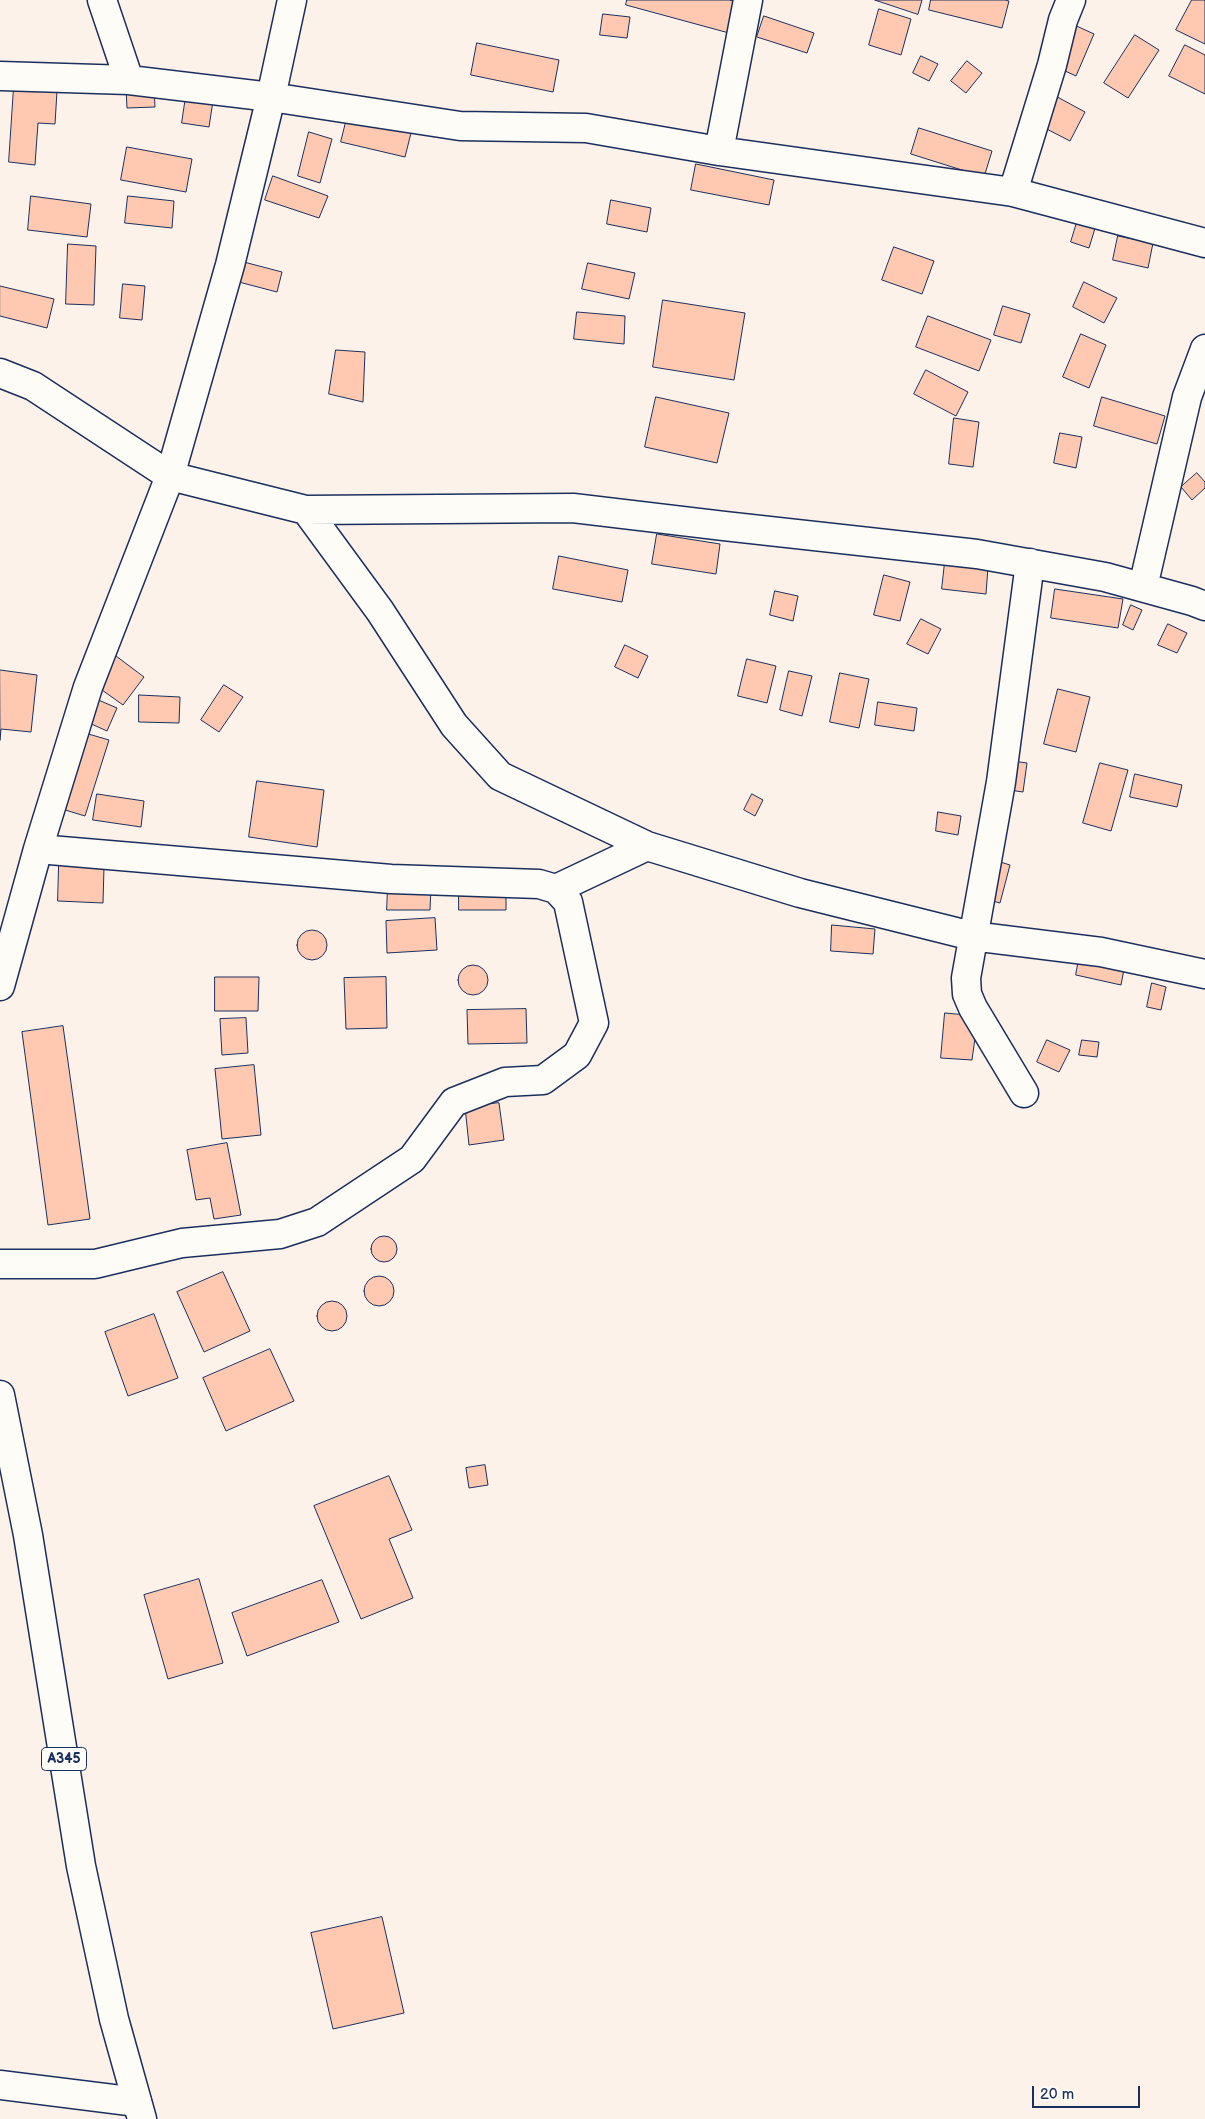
<!DOCTYPE html>
<html>
<head>
<meta charset="utf-8">
<style>
	body { margin:0 }
	#map { position:relative; width:1205px; height:2119px; overflow:hidden; background:#fdf2e9; font-family:"Balsamiq Sans",sans-serif }
	canvas { display:block }
	.scale { position:absolute; left:1032px; top:2086px; width:108px; height:22px; box-sizing:border-box; border:2px solid #1b2f5e; border-top:0; padding-left:6px; font-size:15px; line-height:18px; white-space:nowrap; color:#1b2f5e; -webkit-text-stroke:4px #fdfcf7; paint-order:stroke }
</style>
</head>
<body>
<div id="map">
<canvas width="1205" height="2119"></canvas>
<div class="scale">20 m</div>
</div>
<script>
const c = document.querySelector('canvas').getContext('2d');
c.lineJoin = 'round';
function fillPath(path, color) { c.fillStyle = color; c.fill(path, 'evenodd'); }
function trace(path, color, width, dash) { c.strokeStyle = color; c.lineWidth = width; c.lineCap = dash ? 'butt' : 'round'; c.setLineDash(dash || []); c.stroke(path); }
function write(font, color, halo, rows, align = 'center') {
  c.font = font + ' "Balsamiq Sans",sans-serif'; c.lineWidth = 4; c.setLineDash([]); c.textBaseline = 'middle'; c.strokeStyle = halo; c.fillStyle = color; for (const [text, x, y, turn = 0] of rows) {
    c.save(); c.translate(x, y); c.rotate((+turn || 0) * Math.PI / 180); c.textAlign = isNaN(turn) ? turn : align; if (halo) c.strokeText(text, 0, 0); c.fillText(text, 0, 0); c.restore();
  }
}
const building = new Path2D(`
	M627 0H729L737 2 729 33 626 5Z
	M875 0H922L918 14Z
	M931 0H1005L1009 1 1002 28 929 10Z
	M1192 0H1205V44L1176 30Z
	M879 9 911 19 901 55 869 45Z
	M603 14 630 17 627 38 600 35Z
	M764 16 814 33 807 53 757 37Z
	M1070 23 1094 34 1076 76 1052 65Z
	M1135 35 1159 50 1128 98 1104 83Z
	M477 43 559 60 553 92 471 75Z
	M1185 45 1205 55V94L1169 76Z
	M921 56 938 64 929 81 913 73Z
	M967 61 982 73 966 93 951 81Z
	M14 87 57 91 55 124 38 123 35 165 9 162Z
	M154 87 155 107 127 108 126 88Z
	M1050 93 1085 112 1070 141 1035 123Z
	M186 96 213 101 209 127 182 123Z
	M347 118 411 133 405 157 341 142Z
	M919 128 992 151 984 177 911 154Z
	M309 132 332 139 320 183 298 176Z
	M127 147 192 159 186 192 121 180Z
	M696 164 774 180 769 205 691 190Z
	M273 176 328 196 319 218 265 200Z
	M31 196 91 204 87 237 28 230Z
	M128 196 174 201 172 228 125 223Z
	M611 200 651 208 647 232 607 224Z
	M1078 219 1096 225 1089 248 1071 242Z
	M1118 236 1153 243 1148 268 1113 260Z
	M68 244 96 246 94 305 66 304Z
	M894 247 934 261 922 294 882 280Z
	M240 261 282 272 277 292 235 281Z
	M588 263 635 273 629 299 582 289Z
	M1084 282 1117 298 1104 323 1073 307Z
	M123 284 145 286 142 320 120 318Z
	M0 286 54 299 47 328 0 316Z
	M663 300 745 313 734 380 653 367Z
	M1003 306 1030 314 1021 343 994 335Z
	M577 312 625 316 624 344 574 339Z
	M928 316 991 340 979 371 916 347Z
	M1081 334 1106 345 1089 388 1063 377Z
	M336 350 365 352 363 402 329 394Z
	M926 370 968 392 956 416 914 394Z
	M656 397 729 413 717 463 645 447Z
	M1102 397 1165 416 1157 444 1094 426Z
	M954 418 979 422 973 467 949 464Z
	M1060 433 1082 437 1076 468 1054 463Z
	M1197 473 1205 482V488L1192 500 1181 487Z
	M657 534 720 544 716 574 652 564Z
	M559 556 628 570 622 602 553 589Z
	M945 562 988 567 986 594 942 589Z
	M884 575 910 582 900 621 874 615Z
	M1055 589 1123 599 1118 628 1051 618Z
	M775 591 798 596 793 621 770 615Z
	M1131 605 1142 610 1133 630 1123 625Z
	M921 619 941 629 928 654 907 644Z
	M1168 624 1187 633 1177 653 1158 645Z
	M625 645 648 656 638 678 615 667Z
	M116 656 144 677 123 705 95 685Z
	M747 659 776 666 767 703 738 696Z
	M0 670 37 675 31 732 1 729 0 740Z
	M789 671 812 676 802 716 780 710Z
	M840 673 869 679 859 728 830 722Z
	M224 685 243 697 219 732 201 720Z
	M1058 689 1090 697 1076 752 1044 744Z
	M139 695 180 697 179 723 139 722Z
	M96 699 117 708 107 731 87 722Z
	M878 702 917 708 914 731 875 725Z
	M85 733 109 740 85 816 62 809Z
	M1012 761 1027 763 1023 792 1009 790Z
	M1100 763 1128 770 1111 831 1083 823Z
	M1135 774 1182 785 1177 807 1130 797Z
	M257 781 324 790 317 847 249 837Z
	M97 794 144 801 141 827 93 820Z
	M752 794 763 800 755 816 744 810Z
	M938 812 961 816 958 835 936 831Z
	M997 861 1010 865 1000 903 986 899Z
	M59 865 104 867 103 903 58 901Z
	M388 886 431 887 430 910H387Z
	M459 890 506 891V910H459Z
	M435 918 437 950 387 953 386 921Z
	M832 925 875 929 873 954 831 951Z
	M297 945a15 15 0 1 1 30 0a15 15 0 1 1-30 0Z
	M1079 959 1124 969 1121 985 1076 975Z
	M458 980a15 15 0 1 1 30 0a15 15 0 1 1-30 0Z
	M215 977H259L258 1011H215Z
	M386 977 387 1028 346 1029 344 978Z
	M1152 983 1166 987 1161 1010 1147 1007Z
	M526 1009 527 1043 468 1044 467 1010Z
	M945 1013 978 1016 972 1060 941 1058Z
	M246 1018 248 1053 222 1055 220 1019Z
	M63 1026 90 1219 48 1225 22 1032Z
	M1047 1040 1070 1050 1059 1072 1037 1062Z
	M1082 1040 1099 1042 1097 1057 1079 1055Z
	M254 1065 261 1135 222 1139 215 1069Z
	M499 1103 504 1140 469 1145 465 1107Z
	M227 1143 241 1215 214 1219 210 1198 196 1200 187 1150Z
	M371 1249a13 13 0 1 1 26 0a13 13 0 1 1-26 0Z
	M223 1272 250 1331 204 1352 177 1292Z
	M364 1291a15 15 0 1 1 30 0a15 15 0 1 1-30 0Z
	M317 1316a15 15 0 1 1 30 0a15 15 0 1 1-30 0Z
	M154 1314 178 1378 128 1396 105 1332Z
	M270 1349 294 1401 226 1431 203 1378Z
	M485 1465 488 1485 469 1488 466 1468Z
	M389 1476 412 1530 389 1539 413 1598 361 1619 314 1506Z
	M199 1579 223 1663 168 1679 144 1595Z
	M322 1580 339 1622 247 1656 232 1613Z
	M382 1917 404 2013 333 2029 311 1933Z`);
const minor = new Path2D(`
	M102 0 129 80
	M0 76 129 80 271 97 460 126 586 128 719 151 1013 192 1205 243
	M719 151 748 0
	M1013 192 1052 65 1063 20 1071 0
	M0 373 33 386 170 476 306 510 573 508 724 526 977 554 1105 577 1192 601 1205 606
	M306 510 380 611 454 725 500 776 647 846 800 893 972 936 1101 952 1205 974
	M1143 587 1187 397 1205 349
	M556 889 647 846
	M0 986 38 849 88 687 170 476 230 265 271 97 292 0
	M1024 1093 973 1008 967 994 966 978 1001 782 1030 563
	M0 1264H95L182 1243 280 1234 317 1222 412 1159 454 1102 505 1082 543 1080 577 1055 594 1023 568 902 556 889 539 884 391 879 38 849
	M0 2085 137 2102`);
const highway = new Path2D(`
	M0 1395 28 1535 81 1866 114 2019 142 2119`);
const shields = [
	[64,1759,45]
];
const shieldNames = [
	["A345",64,1759]
];
fillPath(building, '#fec9b0');
trace(building, '#1b2f5e', 1);
trace(minor, '#1b2f5e', 31);
trace(highway, '#1b2f5e', 31);
trace(minor, '#fdfcf7', 28);
trace(highway, '#fdfcf7', 28);
for (const [x, y, w] of shields) { const box = new Path2D(); box.roundRect(x - w / 2, y - 11.5, w, 23, 4); c.fillStyle = '#fdfcf7'; c.fill(box); trace(box, '#1b2f5e', 1); }
write('bold 14px', '#1b2f5e', null, shieldNames);
</script>
</body>
</html>
